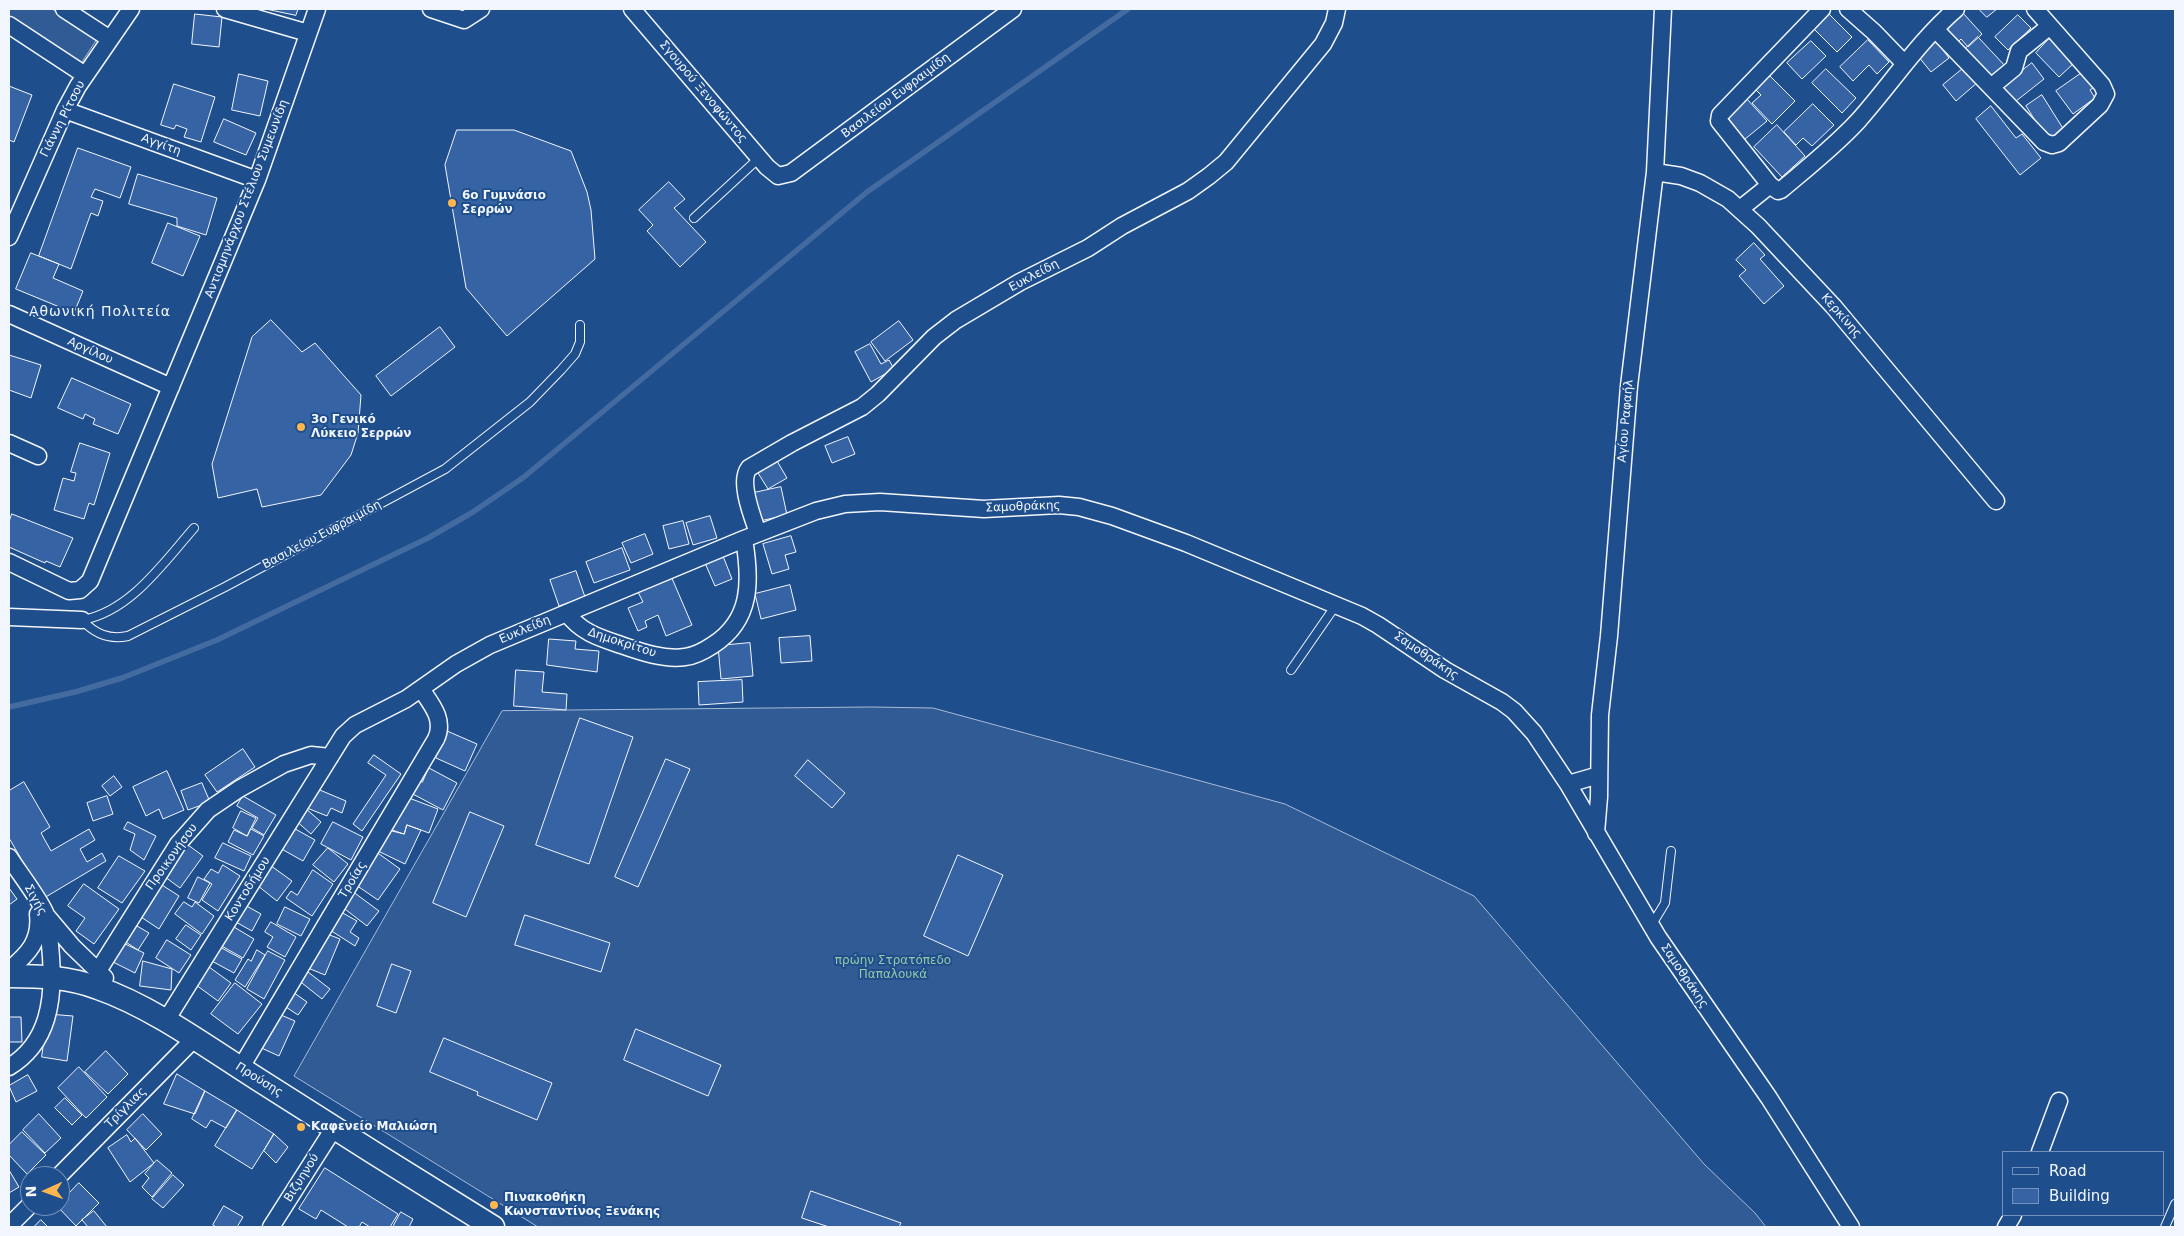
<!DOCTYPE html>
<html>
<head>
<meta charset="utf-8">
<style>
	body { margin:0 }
	#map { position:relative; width:2184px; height:1236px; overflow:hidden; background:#1f4e8c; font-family:"DejaVu Sans",sans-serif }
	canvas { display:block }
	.frame { position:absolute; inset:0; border:10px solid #f2f6ff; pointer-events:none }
	.legend { position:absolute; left:2002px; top:1151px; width:162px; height:65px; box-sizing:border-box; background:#1f4e8c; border:1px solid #7391ba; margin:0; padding:6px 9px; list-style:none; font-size:15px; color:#f2f6ff }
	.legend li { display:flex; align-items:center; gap:10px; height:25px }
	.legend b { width:25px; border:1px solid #7391ba }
	.north { position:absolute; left:20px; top:1166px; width:50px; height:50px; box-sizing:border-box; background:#1f4e8c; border:1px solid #7391ba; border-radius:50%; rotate:268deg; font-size:14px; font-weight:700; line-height:20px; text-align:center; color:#f2f6ff }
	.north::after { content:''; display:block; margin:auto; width:18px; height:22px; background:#ffb74d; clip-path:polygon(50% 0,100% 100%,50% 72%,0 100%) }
</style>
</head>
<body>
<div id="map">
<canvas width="2184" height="1236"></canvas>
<div class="frame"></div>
<ul class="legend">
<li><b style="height:6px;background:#1f4e8c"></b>Road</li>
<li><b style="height:14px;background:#3563a3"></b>Building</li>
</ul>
<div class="north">N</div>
</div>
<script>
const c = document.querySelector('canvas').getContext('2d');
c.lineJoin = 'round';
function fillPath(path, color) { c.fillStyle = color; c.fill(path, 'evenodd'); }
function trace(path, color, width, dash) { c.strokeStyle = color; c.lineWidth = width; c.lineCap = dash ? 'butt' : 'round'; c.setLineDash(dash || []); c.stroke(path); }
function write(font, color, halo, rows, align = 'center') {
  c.font = font + ' "DejaVu Sans",sans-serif'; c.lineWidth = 4; c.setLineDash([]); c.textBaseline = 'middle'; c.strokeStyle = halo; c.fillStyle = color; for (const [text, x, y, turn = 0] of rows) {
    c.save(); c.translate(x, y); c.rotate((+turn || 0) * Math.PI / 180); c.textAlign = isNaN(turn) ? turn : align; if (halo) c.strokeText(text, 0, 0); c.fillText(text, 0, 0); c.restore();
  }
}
const built = new Path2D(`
	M9 9H52L97 39 80 65 9 18Z
	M871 707 933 708 1285 804 1474 896 1704 1164 1755 1213 1766 1227H538L294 1076 502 711Z`);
const stream = new Path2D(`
	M9 707 75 692 122 678 217 640 428 538 473 512 524 477 867 192 1128 9`);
const building = new Path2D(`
	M266 9H298L296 15Z
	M1979 9H1997L1987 17Z
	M1825 10 1852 37 1837 52 1810 25Z
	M1962 12 1982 34 1968 47 1961 39 1955 45 1942 30Z
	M195 14 222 17 219 47 192 44Z
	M2018 15 2031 28 2008 50 1995 37Z
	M1978 37 2007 68 1993 82 1964 50Z
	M2050 38 2074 63 2059 77 2036 53Z
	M1868 40 1889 62 1877 74 1869 65 1853 81 1840 67Z
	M1811 41 1826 56 1802 79 1787 63Z
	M1936 41 1949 58 1931 72 1918 56Z
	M2032 63 2044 79 2011 105 1999 89Z
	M1965 67 1978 82 1956 101 1943 85Z
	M1826 69 1856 98 1842 113 1812 83Z
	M2086 70 2097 85 2090 90 2095 98 2073 114 2056 91Z
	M1765 71 1795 101 1772 124 1752 103 1761 95 1751 85Z
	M239 74 268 81 260 116 232 110Z
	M174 84 215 97 201 142 184 137 187 129 176 125 174 129 161 125Z
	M9 86 32 95 14 142 9 140Z
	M2042 95 2064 130 2048 141 2026 106Z
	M1746 98 1767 121 1739 144 1719 121Z
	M1813 104 1834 125 1812 146 1803 138 1796 145 1784 132Z
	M1991 106 2016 138 2022 134 2041 158 2020 175 1976 119Z
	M224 119 256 133 246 155 214 142Z
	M1777 125 1805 156 1782 177 1754 147Z
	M457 130H514L571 151 587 192 591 210 595 259 507 336 466 288 445 165Z
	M78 148 131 167 120 198 95 189 91 197 103 201 98 216 91 213 71 269 39 256Z
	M138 174 217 198 206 235 177 226V218L129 204Z
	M669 182 685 199 674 208 706 242 680 267 647 231 653 225 639 210Z
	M168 223 200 236 183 276 152 263Z
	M1754 243 1765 255 1760 259 1784 286 1764 304 1739 276 1746 270 1736 260Z
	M31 253 59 264 53 278 83 291 74 313 16 289Z
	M271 320 302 352 315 343 361 395 358 433 351 455 321 495 262 507 257 489 218 498 212 464 252 337Z
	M899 321 913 340 885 361 871 342Z
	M440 327 455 347 391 396 376 376Z
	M870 344 881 364 889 360 894 369 871 382 855 352Z
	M9 355 41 365 31 398 9 390Z
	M72 378 131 404 118 434 93 424 95 419 85 414 83 419 58 408Z
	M848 437 855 454 832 463 825 446Z
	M80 443 110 453 94 505 89 503 84 519 54 510 63 478 74 481 76 473 71 472Z
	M777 461 787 478 768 489 758 473Z
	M781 487 787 515 755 522 749 494Z
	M12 514 73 538 60 567 46 561 45 563 9 547V522Z
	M710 516 717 538 693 545 686 523Z
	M683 521 689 544 669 549 663 526Z
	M645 534 653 554 631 563 622 543Z
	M791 536 796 552 785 555 789 569 772 574 763 544Z
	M622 548 630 570 594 583 586 562Z
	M723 556 732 579 715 586 705 563Z
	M576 571 585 597 559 606 550 580Z
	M671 576 692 625 666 636 658 615 645 621 647 627 638 631 628 608 643 602 637 590Z
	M790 585 796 610 761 619 755 594Z
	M810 636 812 661 781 663 779 638Z
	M549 639 576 641 575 649 599 651 597 672 547 665Z
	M750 643 753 676 721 679 718 646Z
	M516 670 544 672 542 692 567 694 566 710 514 706Z
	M742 680 743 702 699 705 698 682Z
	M580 718 633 737 589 864 536 845Z
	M447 731 477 744 465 771 436 758Z
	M243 749 255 767 217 792 205 775Z
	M374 755 401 774 362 831 353 824 386 775 368 763Z
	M666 759 690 769 638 887 615 877Z
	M808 760 845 793 832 808 795 776Z
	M429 768 457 783 443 810 409 792 416 779 422 782Z
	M167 771 184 810 163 819 159 809 146 816 133 787Z
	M114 776 122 787 110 796 102 786Z
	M24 782 50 827 41 833 51 851 89 829 95 840 80 849 87 862 102 853 106 861 44 898 9 838V791Z
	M202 783 210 802 188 810 181 791Z
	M315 788 346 801 342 813 331 808 327 816 307 808Z
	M107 796 113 814 93 821 87 803Z
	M243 796 276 815 264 835 252 828 258 818 237 806Z
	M409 798 438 809 429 833 407 825 404 834 389 829Z
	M304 807 321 822 311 834 294 819Z
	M241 811 256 818 247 836 233 828Z
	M470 812 504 826 466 917 433 903Z
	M128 822 156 836 144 860 130 850 135 834 124 829Z
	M333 822 363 837 351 860 321 844Z
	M407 825 421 830 405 864 378 851 388 830 404 834Z
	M290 826 315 840 303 861 278 847Z
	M251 829 264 836 253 855 228 842 234 830 247 836Z
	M184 842 203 856 180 888 161 874Z
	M223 843 251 856 244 871 215 858Z
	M328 848 348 864 334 882 313 865Z
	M375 851 400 869 378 900 356 885Z
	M958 855 1003 875 968 956 924 936Z
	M119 856 145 871 122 903 98 888Z
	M267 863 292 881 277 901 253 882Z
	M223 865 240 876 218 911 202 900 212 884 204 879 211 869 218 873Z
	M313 870 333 884 312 916 286 898 291 891 297 895Z
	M198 877 210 883 199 903 188 898Z
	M159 883 179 896 159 929 138 915Z
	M84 884 119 909 94 944 76 931 85 918 68 906Z
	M9 888 17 899 9 905Z
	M352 891 379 911 367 926 341 906Z
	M184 902 192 907 195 902 214 916 202 934 175 914Z
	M243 904 261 914 252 931 234 921Z
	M285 907 310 919 301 936 277 924Z
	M341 912 357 921 350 932 359 938 355 946 330 930Z
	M525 915 610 943 601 972 515 945Z
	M271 922 296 937 285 957 267 947 273 937 265 932Z
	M132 923 149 933 138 950 121 939Z
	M229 924 254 939 243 958 218 944Z
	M186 925 201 935 191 950 176 939Z
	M322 932 340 939 325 975 308 968Z
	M167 940 191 955 179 973 156 958Z
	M119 941 144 953 135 973 109 960Z
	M218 946 242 959 234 973 210 960Z
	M257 950 265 955 245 987 235 980 248 959 251 961Z
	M268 951 285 960 264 999 247 989Z
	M143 961 172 969 171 990 140 986Z
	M205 964 231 983 218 1001 192 982Z
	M392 964 411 971 396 1013 377 1006Z
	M304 969 330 989 322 999 297 979Z
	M235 983 262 1004 238 1034 211 1014Z
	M290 990 307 1002 298 1015 280 1003Z
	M274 1012 295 1021 279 1056 257 1046Z
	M48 1014 73 1016 67 1061 42 1057Z
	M9 1017H21L22 1042H9Z
	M636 1029 721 1065 708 1096 624 1060Z
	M444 1038 552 1083 537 1120 477 1095 478 1092 430 1072Z
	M106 1051 128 1074 108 1094 85 1072Z
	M79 1067 107 1097 86 1118 58 1088Z
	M177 1074 205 1091 195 1114 164 1104Z
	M28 1075 37 1091 16 1102 9 1086Z
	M205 1091 237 1110 226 1128 211 1120 206 1128 192 1119Z
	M65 1098 82 1115 72 1125 55 1108Z
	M237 1110 274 1134 252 1169 215 1146Z
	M39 1114 61 1138 45 1153 23 1130Z
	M143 1114 162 1134 146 1150 127 1130Z
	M22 1132 46 1155 27 1174 9 1155V1145Z
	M274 1134 288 1147 276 1163 264 1151Z
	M127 1135 131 1142 135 1138 154 1163 130 1182 108 1148Z
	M157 1160 172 1173 152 1197 142 1187 149 1178 145 1174Z
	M325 1168 398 1214 390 1227H370L362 1222 359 1227H348L321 1210 316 1219 299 1209Z
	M9 1170 19 1187 9 1193Z
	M173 1175 184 1185 163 1208 152 1199Z
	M79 1183 99 1203 76 1226 57 1206H60V1203Z
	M811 1191 901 1223 899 1227H829L802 1218Z
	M224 1206 243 1217 237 1227H216L213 1225Z
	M94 1211 107 1227H88L82 1220Z
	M401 1212 413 1219 409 1227H393Z
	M41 1220 48 1227H34Z`);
const lane = new Path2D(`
	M694 218 759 158
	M82 620C95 634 109 640 128 636L225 587 445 469 530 402 561 370 575 354 580 342V325
	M82 620C130 612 164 562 194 528
	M1291 670 1336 605
	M1651 926 1665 903 1671 851
	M2165 1227 2175 1204`);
const street = new Path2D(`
	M64 9 110 39
	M225 9 308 33
	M431 9 464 20 481 9
	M632 9 767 167 778 176 791 173 1013 9
	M1848 9 1874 32 1904 63
	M9 25 85 75
	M1935 29 2044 142 2052 145 2059 143 2100 105 2106 94 2102 85 2035 9
	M1991 87 2014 68 2019 51 2050 26
	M65 110 257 180
	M1655 172 1681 176 1700 183 1728 199 1758 226 1834 307 1996 501
	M1770 185 1719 121 1720 115 1822 9
	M1740 209 1770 185 1778 191 1781 190C1807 168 1835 146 1858 121 1891 84 1918 42 1956 9
	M9 237 65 110 78 86 131 9
	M9 314 171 387
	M9 443 38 456
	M758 533C753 518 738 482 749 468L792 443 862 407 878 394 934 337 956 320 1020 282 1088 248 1122 226 1188 191 1209 176 1226 162 1323 44 1334 23 1337 9
	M9 562 69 591 80 590 90 581 257 180 317 9
	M567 613C580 632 600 638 621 645 641 652 664 660 685 657 695 656 704 651 713 645 752 620 751 581 744 539
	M9 617 82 620
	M1568 784 1599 775
	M1596 833 1599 797 1600 715 1609 636 1629 386 1655 172 1663 9
	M9 857C17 870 42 902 46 915 49 928 50 944 51 957 54 999 49 1043 9 1067
	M45 914 72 946 105 978
	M9 970C28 954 41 941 38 914
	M98 971 178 844 208 810 239 789 284 764 311 755 330 757
	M165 1022 343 736 355 725 406 699 456 664 490 645 744 539 816 511 845 504 880 502 984 509 1059 505 1079 507 1112 516 1186 543 1362 616 1378 625 1445 670 1502 702 1514 711 1534 733 1568 784 1658 937 1769 1098 1851 1227
	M240 1069 436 739C445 720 432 705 421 689
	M2040 1152 2059 1101
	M59 1176 194 1039
	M9 1226 30 1205
	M271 1227 334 1128
	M2006 1227 2013 1215`);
const secondary = new Path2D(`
	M9 976C40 976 69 977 98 988 153 1007 210 1049 259 1080 337 1130 415 1179 493 1227`);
const markers = [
	[452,203,5,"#ffb74d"],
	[301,427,5,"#ffb74d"],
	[301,1127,5,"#ffb74d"],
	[494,1205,5,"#ffb74d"]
];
const streetNames = [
	["Σγουρού Ξενοφώντος",703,92,50],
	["Βασιλείου Ευφραιμίδη",896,96,-37],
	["Γιάννη Ρίτσου",63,119,-63],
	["Αγγίτη",161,145,20],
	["Αντισμηνάρχου Στέλιου Συμεωνίδη",247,199,-69],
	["Ευκλείδη",1034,276,-28],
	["Κερκίνης",1841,316,49],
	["Αργίλου",90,351,24],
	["Αγίου Ραφαήλ",1626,421,-85],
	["Σαμοθράκης",1023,507,-2],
	["Βασιλείου Ευφραιμίδη",322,535,-28],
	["Ευκλείδη",525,630,-23],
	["Δημοκρίτου",622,643,18],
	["Σαμοθράκης",1426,656,34],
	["Προικονήσου",172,857,-54],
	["Τροίας",353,880,-59],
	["Κοντοδήμου",248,889,-58],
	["Σιγής",35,900,61],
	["Σαμοθράκης",1684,976,56],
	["Προύσης",259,1080,32],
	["Τρίγλιας",126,1108,-45],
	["Βιζυηνού",302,1178,-58]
];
const poiNames = [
	["6ο Γυμνάσιο",462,196],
	["Σερρών",462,210],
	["3ο Γενικό",311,420],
	["Λύκειο Σερρών",311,434],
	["Καφενείο Μαλιώση",311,1127],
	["Πινακοθήκη",504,1198],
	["Κωνσταντίνος Ξενάκης",504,1212]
];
const parkNames = [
	["πρώην Στρατόπεδο",893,961],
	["Παπαλουκά",893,975]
];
const neighbourhoodNames = [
	["Αθωνική Πολιτεία",100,312]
];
fillPath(built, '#305b95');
trace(built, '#a8bbd7', 1);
trace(stream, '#446ba0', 5.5);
fillPath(building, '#3563a3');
trace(building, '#f2f6ff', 1);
trace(lane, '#f2f6ff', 10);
trace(street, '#f2f6ff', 19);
trace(secondary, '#f2f6ff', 25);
trace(lane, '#1f4e8c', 8);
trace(street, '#1f4e8c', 16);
trace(secondary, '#1f4e8c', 22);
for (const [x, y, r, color] of markers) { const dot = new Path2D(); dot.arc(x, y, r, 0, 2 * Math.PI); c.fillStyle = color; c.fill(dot); trace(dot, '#1f4e8c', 2); }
write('12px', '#f2f6ff', '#1f4e8c', streetNames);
write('bold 12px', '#f2f6ff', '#1f4e8c', poiNames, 'left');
write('12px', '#97c8a6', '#1f4e8c', parkNames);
c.letterSpacing = '1px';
write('14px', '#f2f6ff', '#1f4e8c', neighbourhoodNames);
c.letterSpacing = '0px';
</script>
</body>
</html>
